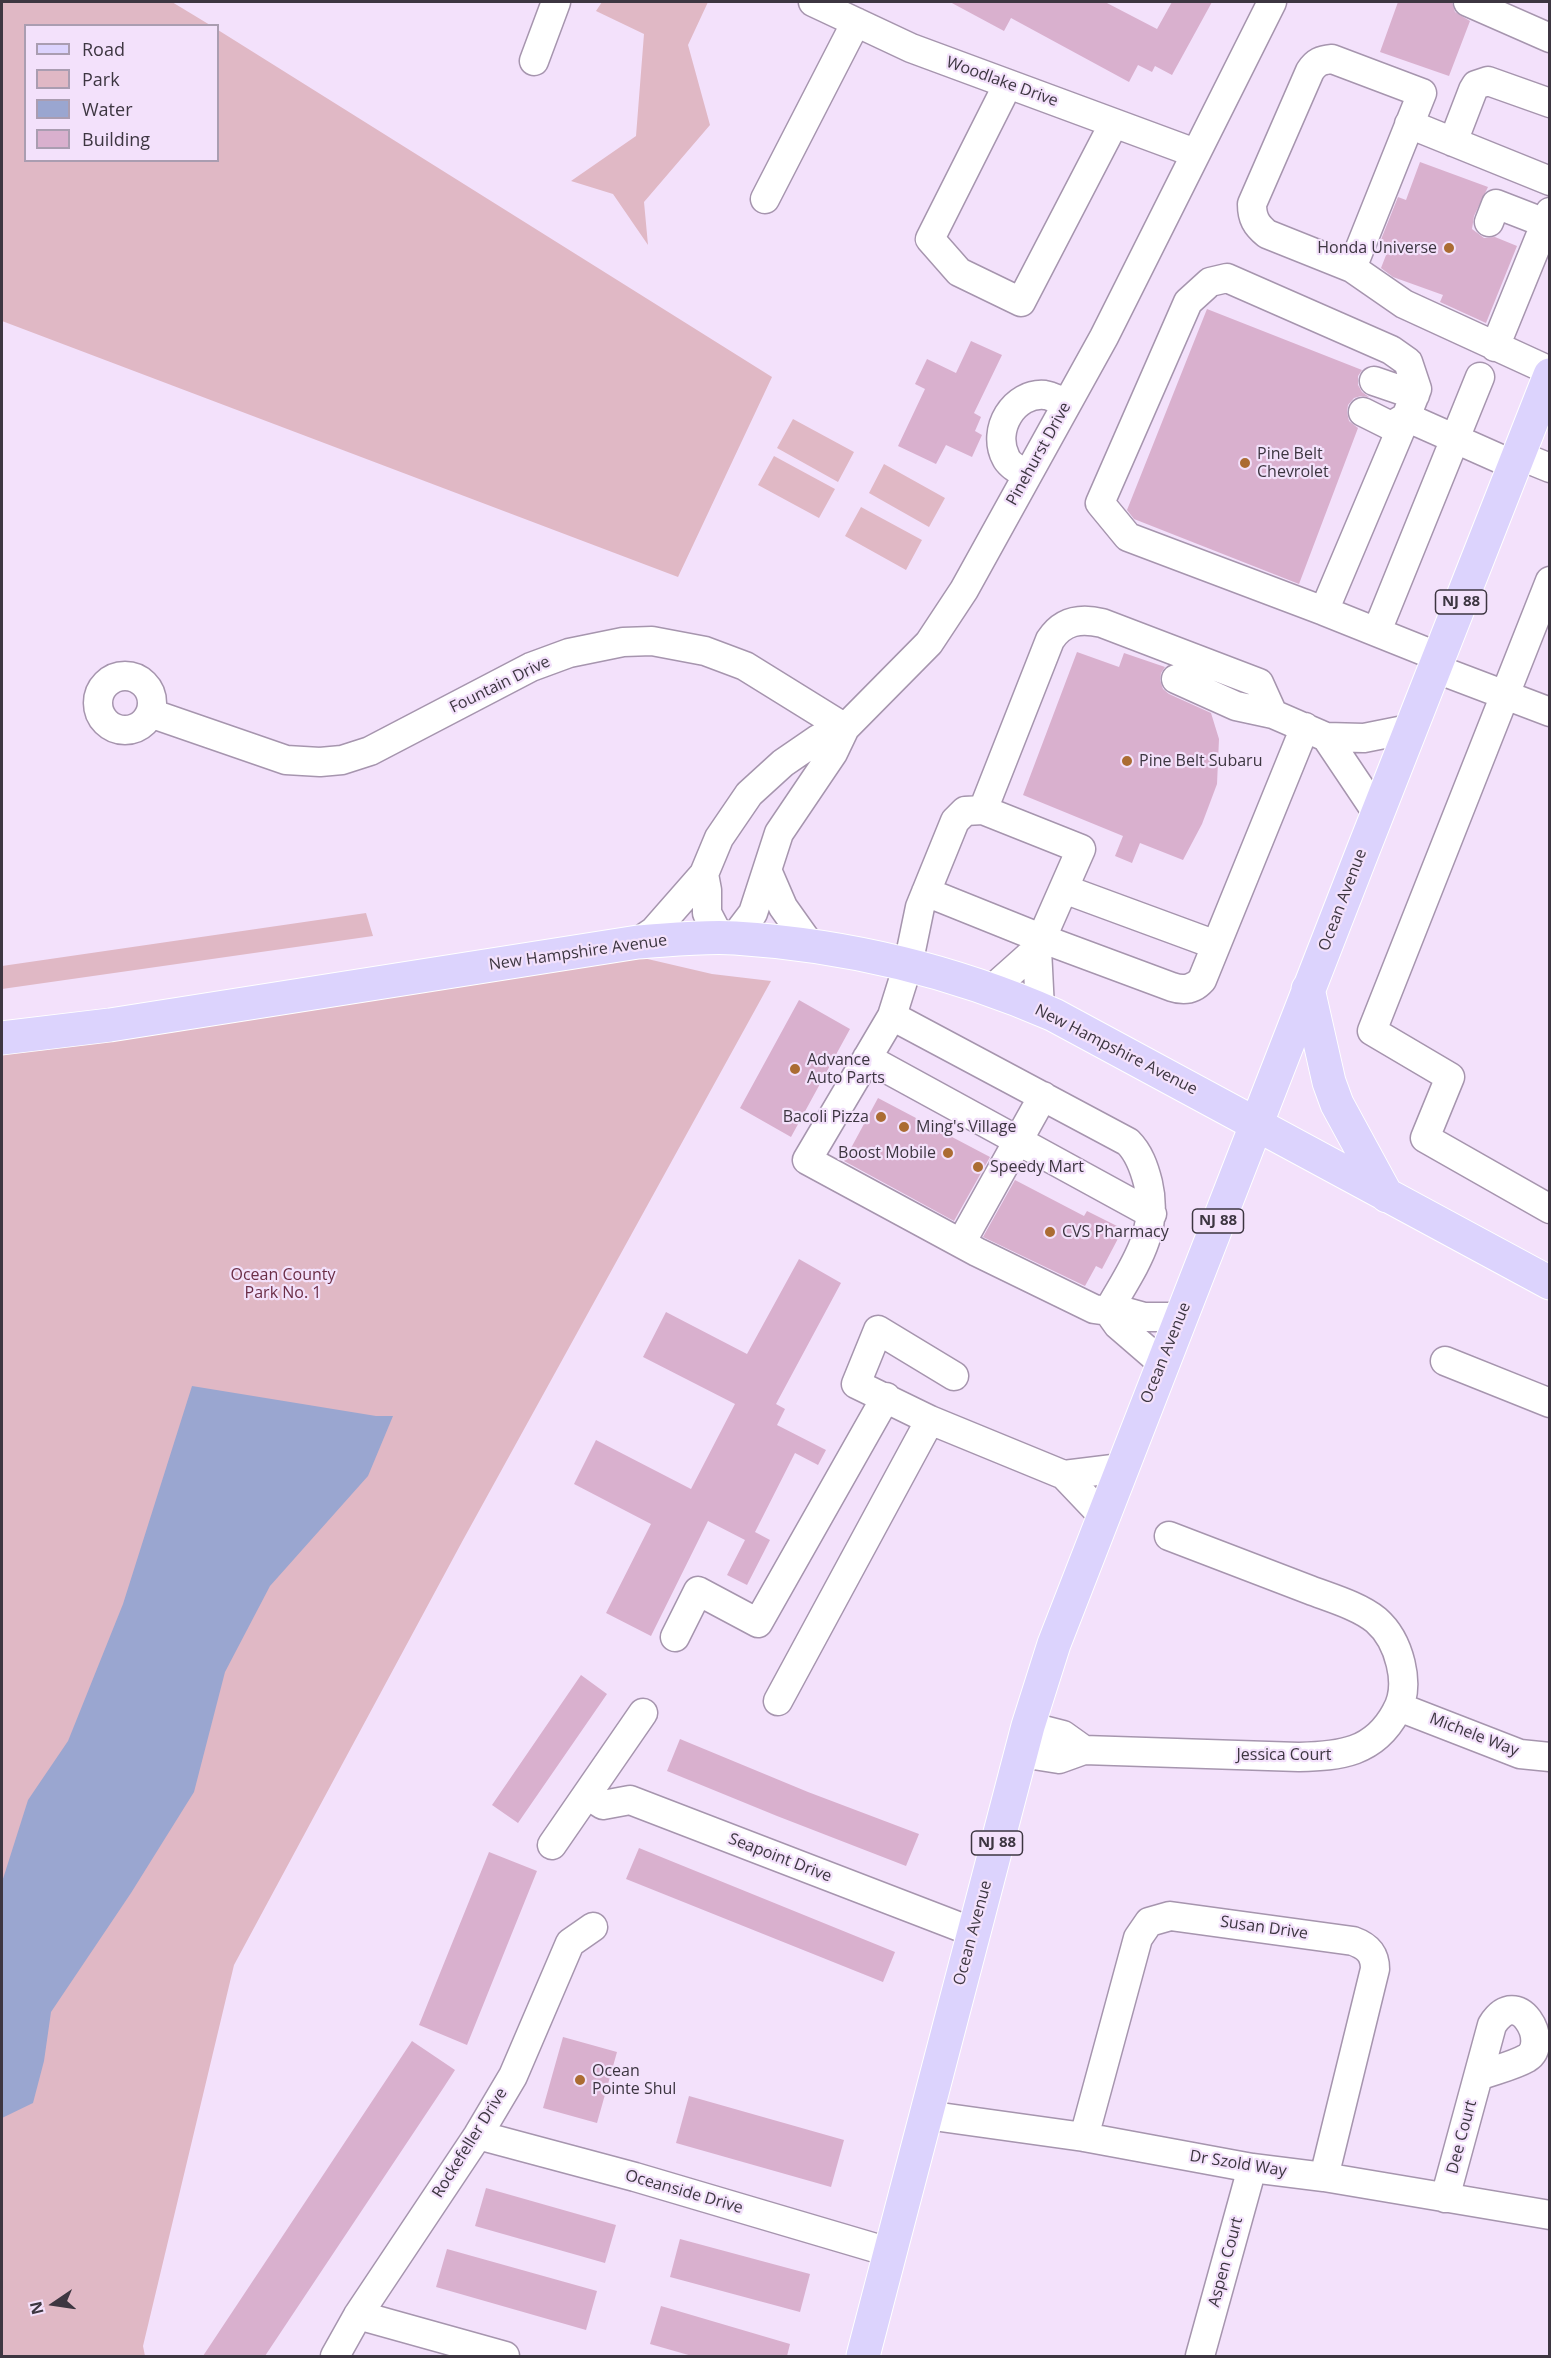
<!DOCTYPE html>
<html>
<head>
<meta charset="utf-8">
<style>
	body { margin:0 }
	#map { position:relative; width:1551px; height:2358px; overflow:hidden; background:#f3e1fb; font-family:"Open Sans",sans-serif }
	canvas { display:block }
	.frame { position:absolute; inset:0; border:3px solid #3d3641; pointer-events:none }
	.legend { position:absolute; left:24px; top:24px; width:195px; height:138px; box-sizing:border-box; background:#f3e1fb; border:2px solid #aa9db1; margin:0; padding:8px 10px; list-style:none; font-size:18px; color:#3d3641 }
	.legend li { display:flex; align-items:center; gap:12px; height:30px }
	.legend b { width:30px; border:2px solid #aa9db1 }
	.north { position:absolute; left:24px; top:2274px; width:60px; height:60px; -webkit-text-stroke:4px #f3e1fb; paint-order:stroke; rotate:257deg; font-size:16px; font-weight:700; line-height:24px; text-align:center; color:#3d3641 }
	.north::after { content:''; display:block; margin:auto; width:21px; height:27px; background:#3d3641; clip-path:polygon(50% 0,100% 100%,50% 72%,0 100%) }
</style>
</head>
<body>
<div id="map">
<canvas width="1551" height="2358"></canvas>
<div class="frame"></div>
<ul class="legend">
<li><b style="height:8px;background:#dcd3fd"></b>Road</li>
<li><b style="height:16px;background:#e0b8c5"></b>Park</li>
<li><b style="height:16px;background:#9aa6d0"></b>Water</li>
<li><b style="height:16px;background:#d9b0ce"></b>Building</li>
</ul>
<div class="north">N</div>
</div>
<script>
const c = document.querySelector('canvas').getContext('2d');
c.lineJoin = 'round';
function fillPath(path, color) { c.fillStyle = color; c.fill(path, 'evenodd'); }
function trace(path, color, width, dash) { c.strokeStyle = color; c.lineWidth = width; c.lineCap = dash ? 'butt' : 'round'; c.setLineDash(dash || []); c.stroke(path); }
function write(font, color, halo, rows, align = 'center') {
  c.font = font + ' "Open Sans",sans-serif'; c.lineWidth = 4.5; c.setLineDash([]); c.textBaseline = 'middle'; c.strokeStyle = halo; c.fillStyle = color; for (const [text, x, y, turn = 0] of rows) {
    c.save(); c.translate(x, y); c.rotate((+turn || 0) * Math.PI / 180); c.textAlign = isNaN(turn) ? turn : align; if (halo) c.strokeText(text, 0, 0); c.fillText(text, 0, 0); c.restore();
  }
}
const green = new Path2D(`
	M2 2H172L210 25 26 26V160H218V30L772 377 678 577 2 321Z
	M602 2H708L688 45 710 125 644 202 648 245 613 194 571 181 636 136 644 34 596 11Z
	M793 419 854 452 838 482 777 448Z
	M774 456 835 489 819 518 758 485Z
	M884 464 945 498 929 527 869 493Z
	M861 507 922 540 906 570 845 536Z
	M366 913 373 936 2 989V966Z
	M639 957 712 974 771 981 463 1540 234 1965 143 2346 145 2356H2V1039Z`);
const water = new Path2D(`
	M192 1386 376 1416H393L368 1476 270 1586 225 1672 194 1792 131 1893 51 2012 44 2061 33 2103 2 2118V1882L28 1800 68 1741 123 1604Z`);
const building = new Path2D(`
	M950 2H1105L1157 29 1172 2H1212L1172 75 1155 66 1152 72 1138 65 1129 82 1011 18 1004 31Z
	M1398 2H1452L1455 12 1470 21 1449 76 1380 52Z
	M1420 162 1488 187 1474 216 1472 229 1484 238 1495 237 1517 246 1486 323 1440 302 1443 295 1393 277 1381 268 1388 250 1378 247 1398 197 1406 200Z
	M1207 309 1362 370 1358 376V385L1362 392 1369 397 1361 396 1354 398 1348 405 1347 412 1349 421 1358 428 1299 584 1134 519 1127 510Z
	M971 341 1002 355 974 413 981 417 975 431 982 435 972 457 946 445 936 464 898 446 925 389 915 384 927 359 956 373Z
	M1077 652 1119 667 1124 653 1165 667 1161 673 1160 680 1163 689 1169 694 1211 713 1219 739 1217 784 1202 824 1183 860 1140 843 1132 863 1115 856 1123 836 1023 795Z
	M799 1000 850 1029 791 1137 740 1108Z
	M878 1098 990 1157 954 1221 844 1161Z
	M1015 1180 1084 1216 1087 1211 1123 1229 1102 1269 1096 1266 1085 1286 983 1237Z
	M799 1259 841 1283 776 1404 785 1409 777 1425 826 1450 818 1465 795 1453 755 1532 770 1540 747 1585 727 1575 745 1540 708 1521 651 1636 606 1613 651 1524 574 1484 596 1440 691 1489 735 1404 643 1357 666 1312 747 1354Z
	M581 1675 607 1694 518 1823 492 1805Z
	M680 1739 808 1792 919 1834 906 1866 777 1816 667 1771Z
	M639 1848 895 1952 883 1982 626 1879Z
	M489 1852 537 1871 467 2045 419 2025Z
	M563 2037 617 2052 597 2123 543 2108Z
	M412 2041 455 2070 444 2087 265 2356H203Z
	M689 2096 844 2140 831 2187 676 2143Z
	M486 2188 616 2225 605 2263 475 2226Z
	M680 2239 810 2274 800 2312 670 2277Z
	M447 2249 597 2291 586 2330 436 2287Z
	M661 2306 790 2344 787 2356H692L650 2344Z`);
const minor = new Path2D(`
	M813 2 911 48 1195 153
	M1468 2 1550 38
	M534 61 556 2
	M1008 84 930 239 959 272 1021 302 1114 123
	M1409 124 1550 181
	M1453 142 1473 90 1476 85 1488 81 1550 103
	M765 199 856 22
	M1489 222 1496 204 1545 223
	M1352 268 1422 93 1332 59C1321 60 1316 62 1310 71L1252 204C1252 218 1256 225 1267 234L1352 268 1404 304 1550 371
	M1495 347 1550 212
	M1374 381 1415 395
	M1518 455 1550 468
	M1027 476C1021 471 1009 465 1006 458 991 430 1014 392 1045 395 1052 396 1060 401 1067 403
	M1550 581 1372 1031 1450 1077 1425 1138 1550 1209
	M1324 611 1128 537 1100 503 1188 302 1210 282 1227 278 1391 350 1408 362 1417 389 1406 417 1391 426 1363 412
	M1377 631 1480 377
	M1439 657 1324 611 1406 417 1514 465
	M1434 668 1550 712
	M98 703a27 27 0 1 1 54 0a27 27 0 1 1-54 0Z
	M1176 679 1236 706 1273 714
	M150 713 286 760 320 762 342 760 370 751 531 667 569 653 623 642 652 641 705 651 745 666 845 728
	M1326 737 1377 813
	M983 810 965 811 955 821 920 907 908 965 892 1016 1128 1142C1139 1153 1144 1167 1148 1183 1160 1234 1132 1268 1108 1311L1126 1312 1144 1317H1181
	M1064 889 1216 945
	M926 892 1043 939 1172 987C1184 991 1194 989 1202 980L1305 727
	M720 938 707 913V890L704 874 719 838 749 794 783 763 818 739 845 728
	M734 938 753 913 767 870
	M638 942 654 931 704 874
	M810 945 783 907 767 870 779 833 833 753 845 728 929 643 964 590 1104 337 1272 2
	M1037 949 1040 1009
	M991 990 1037 949 1081 849 983 810 1050 640C1063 620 1081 618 1102 623L1259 683 1273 714 1326 737 1364 738 1409 729
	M892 1016 807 1160 977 1252 1094 1309 1108 1311 1118 1325 1162 1363
	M867 1058 1152 1214
	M961 1243 1043 1096
	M1445 1361 1550 1403
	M954 1376 878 1330 856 1384 930 1420 1064 1475 1103 1516
	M1064 1475 1121 1468
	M675 1637 698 1591 758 1623 886 1397
	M778 1701 930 1420
	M1399 1707 1520 1754 1550 1757
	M1028 1726 1063 1735 1084 1750
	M1021 1753 1059 1759 1084 1750 1299 1757C1340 1756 1374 1753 1396 1712 1412 1685 1399 1640 1376 1620 1359 1606 1331 1598 1310 1590 1263 1572 1216 1554 1169 1536
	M587 1795 603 1805 630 1800 973 1932
	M552 1845 643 1713
	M926 2115 1084 2137 1252 2168 1324 2177 1550 2215
	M478 2135 635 2177 889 2252
	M1084 2137 1138 1938 1149 1922 1170 1916 1353 1941C1367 1946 1375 1953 1375 1969L1324 2177
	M1445 2198 1492 2025C1518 1983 1551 2043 1527 2058 1513 2066 1494 2070 1479 2076
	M358 2315 505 2356
	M335 2356 358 2315 478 2135 513 2076 570 1943 593 1927
	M1200 2356 1252 2168`);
const major = new Path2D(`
	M1308 989 1329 1082 1337 1104 1387 1196
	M2 1038 110 1025 638 942C670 940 703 936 735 938 844 945 954 971 1054 1015L1550 1283
	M863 2356 1028 1726 1054 1644C1220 1221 1382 797 1550 375`);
const markers = [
	[1449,248,6,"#ab6c33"],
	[1245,463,6,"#ab6c33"],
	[1127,761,6,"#ab6c33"],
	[795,1069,6,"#ab6c33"],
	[881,1117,6,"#ab6c33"],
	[904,1127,6,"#ab6c33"],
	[948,1153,6,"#ab6c33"],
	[978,1167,6,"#ab6c33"],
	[1050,1232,6,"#ab6c33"],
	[580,2080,6,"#ab6c33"]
];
const shields = [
	[1461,602,51],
	[1218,1221,51],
	[997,1843,51]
];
const shieldNames = [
	["NJ 88",1461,602],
	["NJ 88",1218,1221],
	["NJ 88",997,1843]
];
const streetNames = [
	["Woodlake Drive",1002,82,20],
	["Pinehurst Drive",1039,454,-61],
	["Fountain Drive",500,685,-26],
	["Ocean Avenue",1343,900,-69],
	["New Hampshire Avenue",578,953,-8],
	["New Hampshire Avenue",1116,1050,27],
	["Ocean Avenue",1166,1353,-68],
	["Michele Way",1474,1735,21],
	["Jessica Court",1284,1755],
	["Seapoint Drive",780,1858,21],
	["Susan Drive",1264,1928,8],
	["Ocean Avenue",973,1933,-75],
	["Dee Court",1462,2137,-75],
	["Rockefeller Drive",470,2143,-58],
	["Dr Szold Way",1238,2164,9],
	["Oceanside Drive",684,2192,16],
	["Aspen Court",1226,2262,-75]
];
const poiNames = [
	["Honda Universe",1437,248,"right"],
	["Pine Belt",1257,454],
	["Chevrolet",1257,472],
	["Pine Belt Subaru",1139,761],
	["Advance",807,1060],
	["Auto Parts",807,1078],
	["Bacoli Pizza",869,1117,"right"],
	["Ming's Village",916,1127],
	["Boost Mobile",936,1153,"right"],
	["Speedy Mart",990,1167],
	["CVS Pharmacy",1062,1232],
	["Ocean",592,2071],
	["Pointe Shul",592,2089]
];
const parkNames = [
	["Ocean County",283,1275],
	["Park No. 1",283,1293]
];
fillPath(green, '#e0b8c5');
fillPath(water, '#9aa6d0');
fillPath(building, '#d9b0ce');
trace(minor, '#a695ae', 31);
trace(major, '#fff', 35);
trace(minor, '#fff', 28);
trace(major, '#dcd3fd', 33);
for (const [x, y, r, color] of markers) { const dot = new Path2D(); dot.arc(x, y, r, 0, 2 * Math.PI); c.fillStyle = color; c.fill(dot); trace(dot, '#f3e1fb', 2); }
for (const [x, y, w] of shields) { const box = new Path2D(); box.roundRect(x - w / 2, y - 12, w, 24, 4.5); c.fillStyle = '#f3e1fb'; c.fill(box); trace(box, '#3d3641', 1.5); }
write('bold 15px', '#3d3641', null, shieldNames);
write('16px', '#3d3641', '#f3e1fb', streetNames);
write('16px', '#3d3641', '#f3e1fb', poiNames, 'left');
write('16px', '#6b2e47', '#f3e1fb', parkNames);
</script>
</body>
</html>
